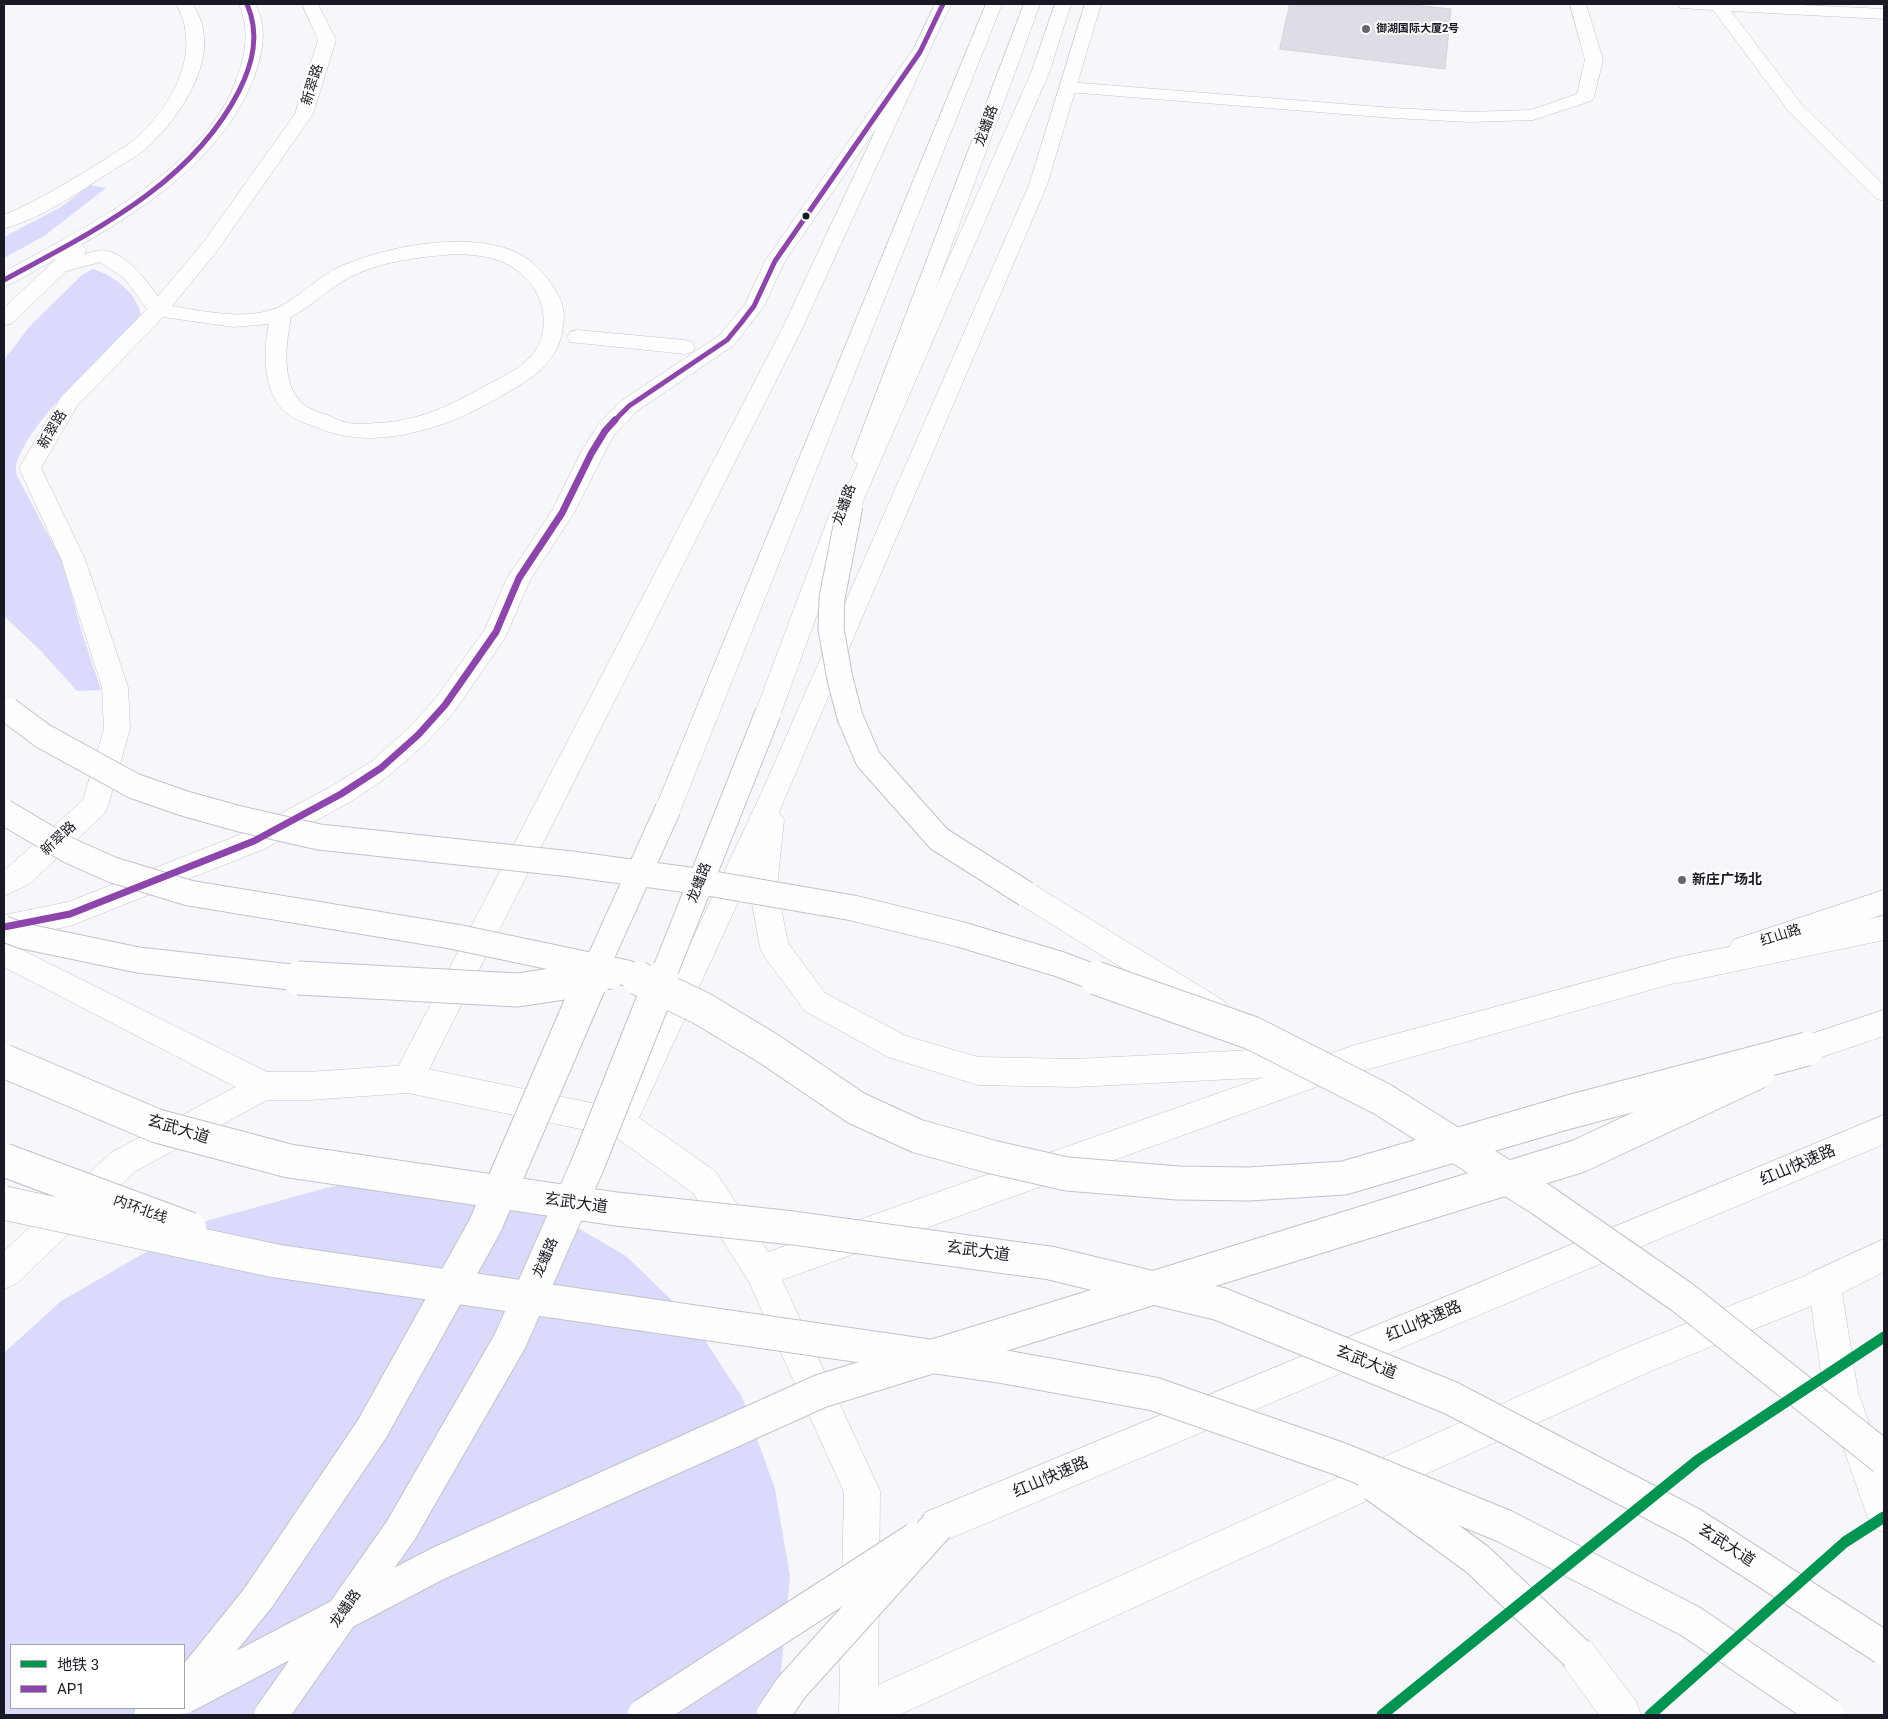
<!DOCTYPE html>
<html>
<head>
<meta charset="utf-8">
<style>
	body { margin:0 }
	#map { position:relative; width:1888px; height:1719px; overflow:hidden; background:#f6f6fb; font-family:Roboto,"Noto Sans SC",sans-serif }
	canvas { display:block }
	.frame { position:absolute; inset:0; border:5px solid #191925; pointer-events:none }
	.legend { position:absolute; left:10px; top:1644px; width:175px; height:65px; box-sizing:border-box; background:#fff; border:1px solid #a3a3a8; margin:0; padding:6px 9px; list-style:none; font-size:15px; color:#191925 }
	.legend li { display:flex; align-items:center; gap:10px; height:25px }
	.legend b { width:25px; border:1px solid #a3a3a8 }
</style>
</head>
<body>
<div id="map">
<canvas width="1888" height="1719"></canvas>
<div class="frame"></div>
<ul class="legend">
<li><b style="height:6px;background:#009651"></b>地铁 3</li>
<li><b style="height:6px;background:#8e44ad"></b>AP1</li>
</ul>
</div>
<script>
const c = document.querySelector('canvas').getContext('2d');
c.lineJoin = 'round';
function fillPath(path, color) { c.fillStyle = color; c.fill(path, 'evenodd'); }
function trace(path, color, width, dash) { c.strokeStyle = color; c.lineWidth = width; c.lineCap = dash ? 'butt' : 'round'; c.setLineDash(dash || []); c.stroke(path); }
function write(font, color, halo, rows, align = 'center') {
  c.font = font + ' Roboto,"Noto Sans SC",sans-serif'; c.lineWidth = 4; c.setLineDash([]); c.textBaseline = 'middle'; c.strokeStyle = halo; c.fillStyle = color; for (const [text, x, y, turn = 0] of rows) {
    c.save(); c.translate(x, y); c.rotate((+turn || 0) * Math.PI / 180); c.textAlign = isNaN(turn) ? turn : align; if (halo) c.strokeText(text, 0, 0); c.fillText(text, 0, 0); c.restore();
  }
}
const green = new Path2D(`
	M90 185 106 188 44 236 4 258V237L61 207Z
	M93 269C113 275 137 293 141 315 104 362 40 405 17 461 15 465 16 471 17 476L62 561 83 636 101 690 77 691 41 651 4 616V360L30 326 82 275Z
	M375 1182 556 1215 626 1256 691 1319 742 1397 775 1489 790 1576 777 1715H4V1353L61 1301 195 1224 330 1187ZM11 1645H184V1708H11Z`);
const building = new Path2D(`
	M1290 4H1404L1451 9 1445 69 1280 49Z`);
const service = new Path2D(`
	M302 4H318L336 40 313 114 217 251 172 306C203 311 238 319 268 311 294 304 312 281 335 269 382 246 476 228 523 256 538 265 550 280 558 295 565 307 565 320 562 333 554 368 528 380 500 397 475 411 451 423 423 430 387 440 351 442 316 427 306 423 296 421 288 414 262 394 263 352 269 324L234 327 163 317 77 406 41 468 85 559 128 687 130 729 108 806 104 814 29 884 4 896V871L83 800 104 729 102 687 61 559 19 468 61 397 147 309 124 278 100 262 59 273 52 271 49 267 52 263 96 251C120 245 145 279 158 296L203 243 295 114 318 40ZM456 254C488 255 514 260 533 287 545 304 548 330 537 348 527 366 502 377 485 386 450 406 416 422 375 423 365 424 354 425 345 422 338 421 333 417 327 415 318 412 307 409 300 401 281 380 286 343 291 317 310 307 326 291 345 280 378 261 419 257 456 254Z
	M1570 4H1586L1603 60 1594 97 1591 101 1533 120 1470 122 1393 118 1068 92 1062 91 1059 87 1062 83 1068 82 1393 108 1470 112 1531 110 1577 94 1585 60Z
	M1678 4H1780L1884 9V19L1731 11 1802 105 1884 185V201L1877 199 1790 113 1713 10 1680 8Z`);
const minor = new Path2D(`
	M577 330 685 340 692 342 695 347 692 352 685 354 570 342 567 337 570 332Z`);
const tertiary = new Path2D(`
	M935 4H951L801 331 419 1089 408 1093 397 1089 393 1079 397 1069 781 331Z
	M1085 4H1101L1047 185 779 812 784 820 777 887 788 943 825 993 906 1036 978 1057 1075 1059 1312 1047 1323 1051 1327 1061 1323 1071 1312 1075 1075 1087 978 1085 888 1057 805 1011 764 956 760 947 749 887 751 874 632 1133 621 1137 610 1133 606 1123 760 796 1029 185Z`);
const secondary = new Path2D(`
	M1679 957 1689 961 1693 970 1689 979 1355 1073 782 1280 880 1491 878 1685 1628 1347 1824 1268 1836 1272 1840 1284 1836 1296 1651 1371 899 1715H839L844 1492 749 1282 693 1193 614 1136 408 1093 309 1100H267L134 1172 16 1284 4 1289V1251L112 1152 264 1072H309L408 1065 621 1109 632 1113 715 1171 768 1252 1355 1045Z`);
const primary = new Path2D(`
	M986 4H1002L681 809 677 817 668 820 659 817 655 809Z
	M1024 4H1040L874 457 871 462 863 465 855 462 852 457Z
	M842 505 850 507 854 513 781 713 777 720 768 723 759 720 755 713 830 513 834 507Z
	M1884 890V914L1743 961 1733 958 1729 949 1733 940Z
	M184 1707V1708L181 1715H133L136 1708Z`);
const trunk = new Path2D(`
	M176 4H192C226 51 182 115 147 148 138 156 127 161 118 167 86 187 41 220 4 228V215C39 200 72 180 104 160 113 153 124 148 133 141 171 108 204 52 176 4Z
	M239 4H255C268 27 263 53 254 77 224 156 151 204 81 245L87 250 84 254 11 324 4 325V308L56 259 11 284 4 286V272C81 229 182 182 227 101 231 94 234 85 237 77 247 52 249 28 239 4Z
	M1055 4H1071L1049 73 861 506 858 512 850 514 842 512 839 506 1031 73Z
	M920 47 926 48 929 52 785 261 764 306 734 345 637 411 613 436 574 513 530 580 505 638 454 712 427 742 390 775 350 802 264 849 70 926 4 939V915L68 902 244 833 332 786 372 761 409 728 436 698 485 629 507 578 552 511 580 454 597 426 621 401 720 335 745 304 765 261 914 48Z
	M1026 882 1036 886 1224 1001 1229 1010 1224 1019 1214 1023 1204 1019 1016 902 1012 894 1016 886Z
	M1884 916V940L1679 983 1669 979 1665 970 1669 961 1679 957Z
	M4 941 275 1076 279 1086 275 1096 264 1100 253 1096 4 967Z
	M1884 1010V1036L1807 1062 1796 1059 1792 1049 1796 1039Z
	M1884 1115V1144L937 1544 924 1539 919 1526 924 1513Z
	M1884 1239V1272L1842 1293 1858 1392 1884 1465V1532L1871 1527 1824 1392 1808 1284 1812 1272Z
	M1577 1635 1590 1641 1636 1701 1641 1715H1599L1564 1667 1558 1654 1564 1641Z`);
const primaryBridgeFar1 = new Path2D(`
	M591 979 668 809
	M662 979 768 713`);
const primaryBridge = new Path2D(`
	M184 1690 258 1598 372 1429 485 1226 592 978
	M184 1697 437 1564 821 1391 1579 1156 1758 1072
	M271 1715 401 1530 510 1341 588 1164 662 978
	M644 1715 916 1539`);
const trunkBridgeFar1 = new Path2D(`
	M850 506 832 598 831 629 840 679 850 717 868 759 939 839 1026 894
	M8 710 43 736 134 786 186 804 240 819 319 837 571 864 696 881 853 908 959 934 1059 964 1099 979
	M4 812 68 850 113 870 189 893 456 937 627 973 641 979
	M4 929 23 936 138 960 309 979
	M588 979 611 976`);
const trunkBridge = new Path2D(`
	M298 978 518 990 596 978
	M638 978 701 1008 769 1049 856 1108 917 1136 992 1157 1067 1174 1178 1183 1249 1184 1344 1178 1569 1112 1807 1049
	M1096 978 1252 1033 1382 1099 1542 1200 1682 1297 1884 1458
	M4 1061 157 1126 289 1161 616 1209 793 1228 1050 1263 1220 1304 1451 1398 1692 1524 1884 1648
	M4 1160 190 1229
	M4 1203 276 1261 1005 1367 1154 1394 1340 1459 1504 1526 1690 1621 1828 1715
	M1375 1485 1477 1559 1577 1654
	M773 1715 791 1688 937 1526`);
const bus1Far1 = new Path2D(`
	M4 280C92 232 191 185 239 91 253 63 260 34 247 4
	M614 421 629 406 727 340 741 323 754 306 775 261 920 52 943 4`);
const bus1 = new Path2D(`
	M4 927 70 914 254 841 341 794 381 768 418 735 445 705 496 632 519 578 562 513 591 454 605 431 615 420`);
const metro1 = new Path2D(`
	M1382 1715 1698 1460 1884 1337
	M1650 1715 1845 1542 1884 1517`);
const markers = [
	[1366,29,5,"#666670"],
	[806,216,4.5,"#191925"],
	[1682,880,5,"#666670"]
];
const farPoinames = [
	["御湖国际大厦2号",1376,29]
];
const streetNames = [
	["新翠路",313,85,-73],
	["龙蟠路",987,126,-70],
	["新翠路",53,430,-59],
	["龙蟠路",845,505,-70],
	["新翠路",59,839,-43],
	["龙蟠路",700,883,-68],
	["红山路",1781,936,-18],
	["内环北线",140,1210,20],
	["龙蟠路",546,1258,-66],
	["龙蟠路",346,1609,-55]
];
const poiNames = [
	["新庄广场北",1692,880]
];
const nearStreetnames = [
	["玄武大道",178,1130,17],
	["红山快速路",1798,1166,-23],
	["玄武大道",576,1204,8],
	["玄武大道",978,1252,8],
	["红山快速路",1424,1322,-23],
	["玄武大道",1366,1363,22],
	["红山快速路",1051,1478,-23],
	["玄武大道",1726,1546,33]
];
fillPath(green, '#dadafc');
fillPath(building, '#dddde6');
trace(building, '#d2d2da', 1);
trace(service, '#c2c2cb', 1);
trace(minor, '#c2c2cb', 1);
trace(tertiary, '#c2c2cb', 1);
trace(secondary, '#c2c2cb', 1);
trace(primary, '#c2c2cb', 1);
trace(trunk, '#c2c2cb', 1);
fillPath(service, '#fefefe');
fillPath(minor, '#fefefe');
fillPath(tertiary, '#fefefe');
fillPath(secondary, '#fefefe');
fillPath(primary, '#fefefe');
fillPath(trunk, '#fefefe');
trace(primaryBridgeFar1, '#c2c2cb', 27, []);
trace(primaryBridge, '#c2c2cb', 35, []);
trace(trunkBridgeFar1, '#c2c2cb', 27, []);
trace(trunkBridge, '#c2c2cb', 35, []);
trace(primaryBridgeFar1, '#fefefe', 25);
trace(primaryBridge, '#fefefe', 33);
trace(trunkBridgeFar1, '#fefefe', 25);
trace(trunkBridge, '#fefefe', 33);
trace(bus1Far1, '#8e44ad', 5);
trace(bus1, '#8e44ad', 7);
trace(metro1, '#009651', 11);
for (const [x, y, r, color] of markers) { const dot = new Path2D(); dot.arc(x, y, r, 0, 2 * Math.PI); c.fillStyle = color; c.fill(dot); trace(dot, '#fff', 2); }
write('bold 11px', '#191925', '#fff', farPoinames, 'left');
write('14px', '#191925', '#fff', streetNames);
write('bold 14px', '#191925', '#fff', poiNames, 'left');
write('16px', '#191925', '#fff', nearStreetnames);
</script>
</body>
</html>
